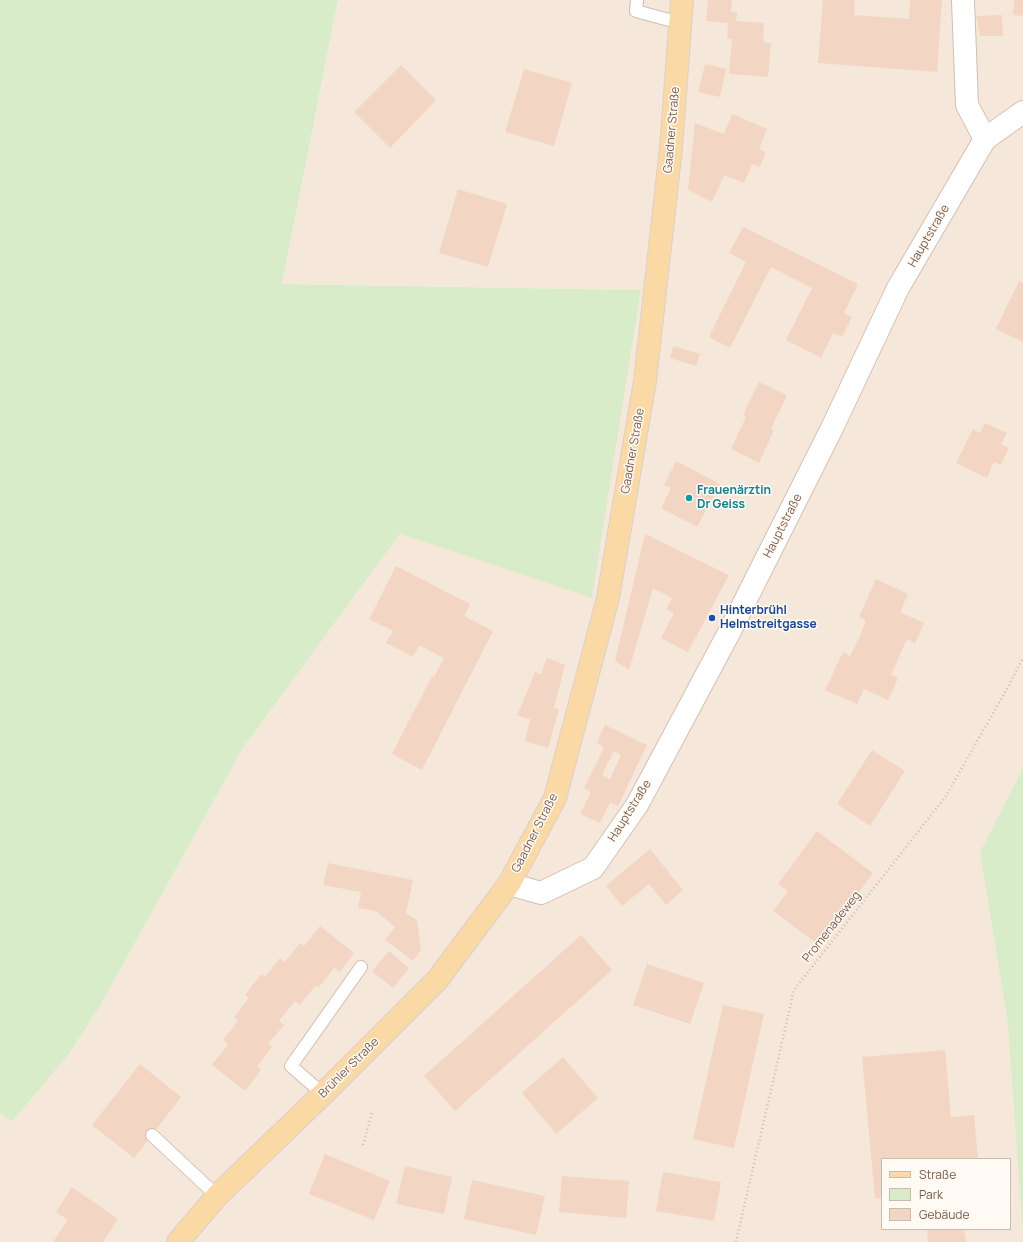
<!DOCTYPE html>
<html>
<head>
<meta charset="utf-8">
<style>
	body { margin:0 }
	#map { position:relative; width:1023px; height:1242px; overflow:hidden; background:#fdf6ec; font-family:Manrope,sans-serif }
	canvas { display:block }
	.legend { position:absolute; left:881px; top:1158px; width:130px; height:72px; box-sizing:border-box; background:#fffaf3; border:1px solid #cabbb1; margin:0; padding:5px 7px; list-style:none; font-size:12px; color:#7a5c4d }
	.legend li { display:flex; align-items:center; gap:8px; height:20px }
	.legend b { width:20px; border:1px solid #cabbb1 }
</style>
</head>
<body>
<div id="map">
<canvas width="1023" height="1242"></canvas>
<ul class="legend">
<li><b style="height:5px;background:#fbd9a5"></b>Straße</li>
<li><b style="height:11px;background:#d8ecc9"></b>Park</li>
<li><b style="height:11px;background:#f3d5c3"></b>Gebäude</li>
</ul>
</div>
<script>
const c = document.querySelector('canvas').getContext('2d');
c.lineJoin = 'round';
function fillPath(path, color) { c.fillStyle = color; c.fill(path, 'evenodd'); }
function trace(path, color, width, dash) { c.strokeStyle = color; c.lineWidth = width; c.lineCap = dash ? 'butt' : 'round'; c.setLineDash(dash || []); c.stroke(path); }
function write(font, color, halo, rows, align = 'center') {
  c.font = font + ' Manrope,sans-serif'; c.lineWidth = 3; c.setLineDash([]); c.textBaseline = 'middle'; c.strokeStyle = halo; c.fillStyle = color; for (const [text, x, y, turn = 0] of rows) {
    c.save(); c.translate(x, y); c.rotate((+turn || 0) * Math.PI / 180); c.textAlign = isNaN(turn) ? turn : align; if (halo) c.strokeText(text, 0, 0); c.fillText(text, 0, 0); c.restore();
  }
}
const residential = new Path2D(`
	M338 0H1023V1242H0V1113L12 1122 69 1054 100 1006 243 748 400 534 592 597 641 290 282 284ZM882 1159H1010V1229H882Z`);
const green = new Path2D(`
	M0 0H338L282 284 641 290 592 598 400 534 243 748 100 1006 69 1054 12 1122 0 1113Z
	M1023 763V1242H1022L1023 1236 1008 1024 980 852 1021 773Z`);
const building = new Path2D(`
	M708 0H732L731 12H737L736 21 764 23 763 42 771 43 768 77 729 74 732 39 727 38 728 23 706 21Z
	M823 0H855L854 15 909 19 910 0H942L937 72 818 63Z
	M1014 0H1023V16L1013 15Z
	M1002 15 1003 36H980L976 16Z
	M705 64 726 69 720 97 698 92Z
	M401 65 436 100 390 148 354 112Z
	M524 69 572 83 554 146 505 132Z
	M732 114 767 129 759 149 766 152 760 167 752 164 744 183 724 175 712 202 688 190 695 123 724 134Z
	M458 189 507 204 488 267 439 253Z
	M743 227 858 284 844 313 852 317 842 337 833 333 821 358 786 340 812 288 771 267 730 348 709 337 746 262 729 253Z
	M1019 281 1023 283V342L996 329Z
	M673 346 700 354 696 366 670 358Z
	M759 382 787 395 771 429 774 430 759 463 731 449 746 417 743 415Z
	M985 423 1007 433 1001 444 1009 448 1001 465 994 462 987 478 956 463 973 429 980 433Z
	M676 461 720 484 697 527 661 508 671 488 664 485Z
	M645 534 729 575 688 652 661 638 674 613 666 609 672 598 653 588 629 670 615 661Z
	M396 566 470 604 464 616 493 631 422 770 392 754 432 676 434 677 444 658 419 645 413 657 386 643 393 631 369 619Z
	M876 579 908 594 900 612 924 623 915 643 907 639 891 675 898 678 888 700 864 689 857 704 825 690 843 652 850 656 859 638 866 621 859 617Z
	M547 658 565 665 554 708 559 709 548 748 525 741 530 719 517 716 535 672 541 674Z
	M605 725 647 745 618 806 610 802 600 823 580 814 591 792 584 788 604 747 597 743ZM614 751 621 755 610 779 602 775Z
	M872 750 905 771 870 826 837 804Z
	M817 831 873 873 820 946 773 911 788 891 778 884Z
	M650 849 683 890 666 905 649 884 622 906 606 886Z
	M328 863 413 880 406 913 417 920 421 950 413 961 385 940 395 927 376 911 358 908 361 892 323 885Z
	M320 926 354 953 340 972 334 968 319 987 316 985 300 1005 295 1001 279 1021 284 1025 268 1044 272 1047 257 1067 261 1070 245 1091 212 1065 228 1044 223 1040 238 1021 234 1017 249 998 245 995 261 974 265 977 280 958 285 962 300 943 304 946Z
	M581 935 612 970 455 1111 424 1076Z
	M389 951 409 968 393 988 372 971Z
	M647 964 704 983 690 1024 633 1005Z
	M723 1005 764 1014 734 1148 693 1139Z
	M945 1050 951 1117 974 1115 978 1159H882V1198H875L862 1057Z
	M563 1057 598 1098 556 1134 522 1093Z
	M140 1064 181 1097 134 1158 92 1125Z
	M325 1154 390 1181 374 1220 309 1194Z
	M405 1166 452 1177 444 1214 396 1204Z
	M663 1172 721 1182 714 1221 656 1211Z
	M562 1176 629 1181 626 1218 559 1212Z
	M472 1180 545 1196 536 1235 464 1219Z
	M72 1187 118 1219 103 1242H53L68 1220 56 1212Z
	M927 1229H964L966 1242H928Z`);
const path = new Path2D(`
	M363 1145 372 1112
	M736 1242 794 990 946 796 1008 687 1023 658`);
const lane = new Path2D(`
	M637 0 636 11 680 23
	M323 1094 291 1066 361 967
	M152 1135 217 1196`);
const street = new Path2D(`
	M963 0 967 105 985 139`);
const secondary = new Path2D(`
	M509 884 541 893 593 868 637 805 731 629 832 428 898 288 985 139 1023 112`);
const primary = new Path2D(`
	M178 1242 217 1196 323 1094 438 979 509 884 555 798 608 598 645 381 671 148 682 0`);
const markers = [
	[689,498,4,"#0f9aa8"],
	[712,618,4,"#1a4fb4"]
];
const streetNames = [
	["Gaadner Straße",672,130,-85],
	["Hauptstraße",929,236,-60],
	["Gaadner Straße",633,451,-80],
	["Hauptstraße",783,526,-63],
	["Hauptstraße",630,811,-58],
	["Gaadner Straße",535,833,-63],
	["Promenadeweg",832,927,-52],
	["Brühler Straße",349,1068,-45]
];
const cultureNames = [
	["Frauenärztin",697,491],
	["Dr Geiss",697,505]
];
const transitNames = [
	["Hinterbrühl",720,611],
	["Helmstreitgasse",720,625]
];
fillPath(residential, '#f5e8da');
fillPath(green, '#d8ecc9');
fillPath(building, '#f3d5c3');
trace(lane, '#d1beb0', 14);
trace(street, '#d1beb0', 24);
trace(secondary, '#d6c0b0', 24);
trace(primary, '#dad1cd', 24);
trace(path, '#d9b8a5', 2.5, [1, 3]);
trace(lane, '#fff', 12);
trace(street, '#fff', 22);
trace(secondary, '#fff', 22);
trace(primary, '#fbd9a5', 22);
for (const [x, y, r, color] of markers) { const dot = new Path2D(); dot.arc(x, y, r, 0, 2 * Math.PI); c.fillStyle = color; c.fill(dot); trace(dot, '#fffaf3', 1.5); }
write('12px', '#7a5c4d', '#fffaf3', streetNames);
write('bold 12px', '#0d838f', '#fffaf3', cultureNames, 'left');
write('bold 12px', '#164399', '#fffaf3', transitNames, 'left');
</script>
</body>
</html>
